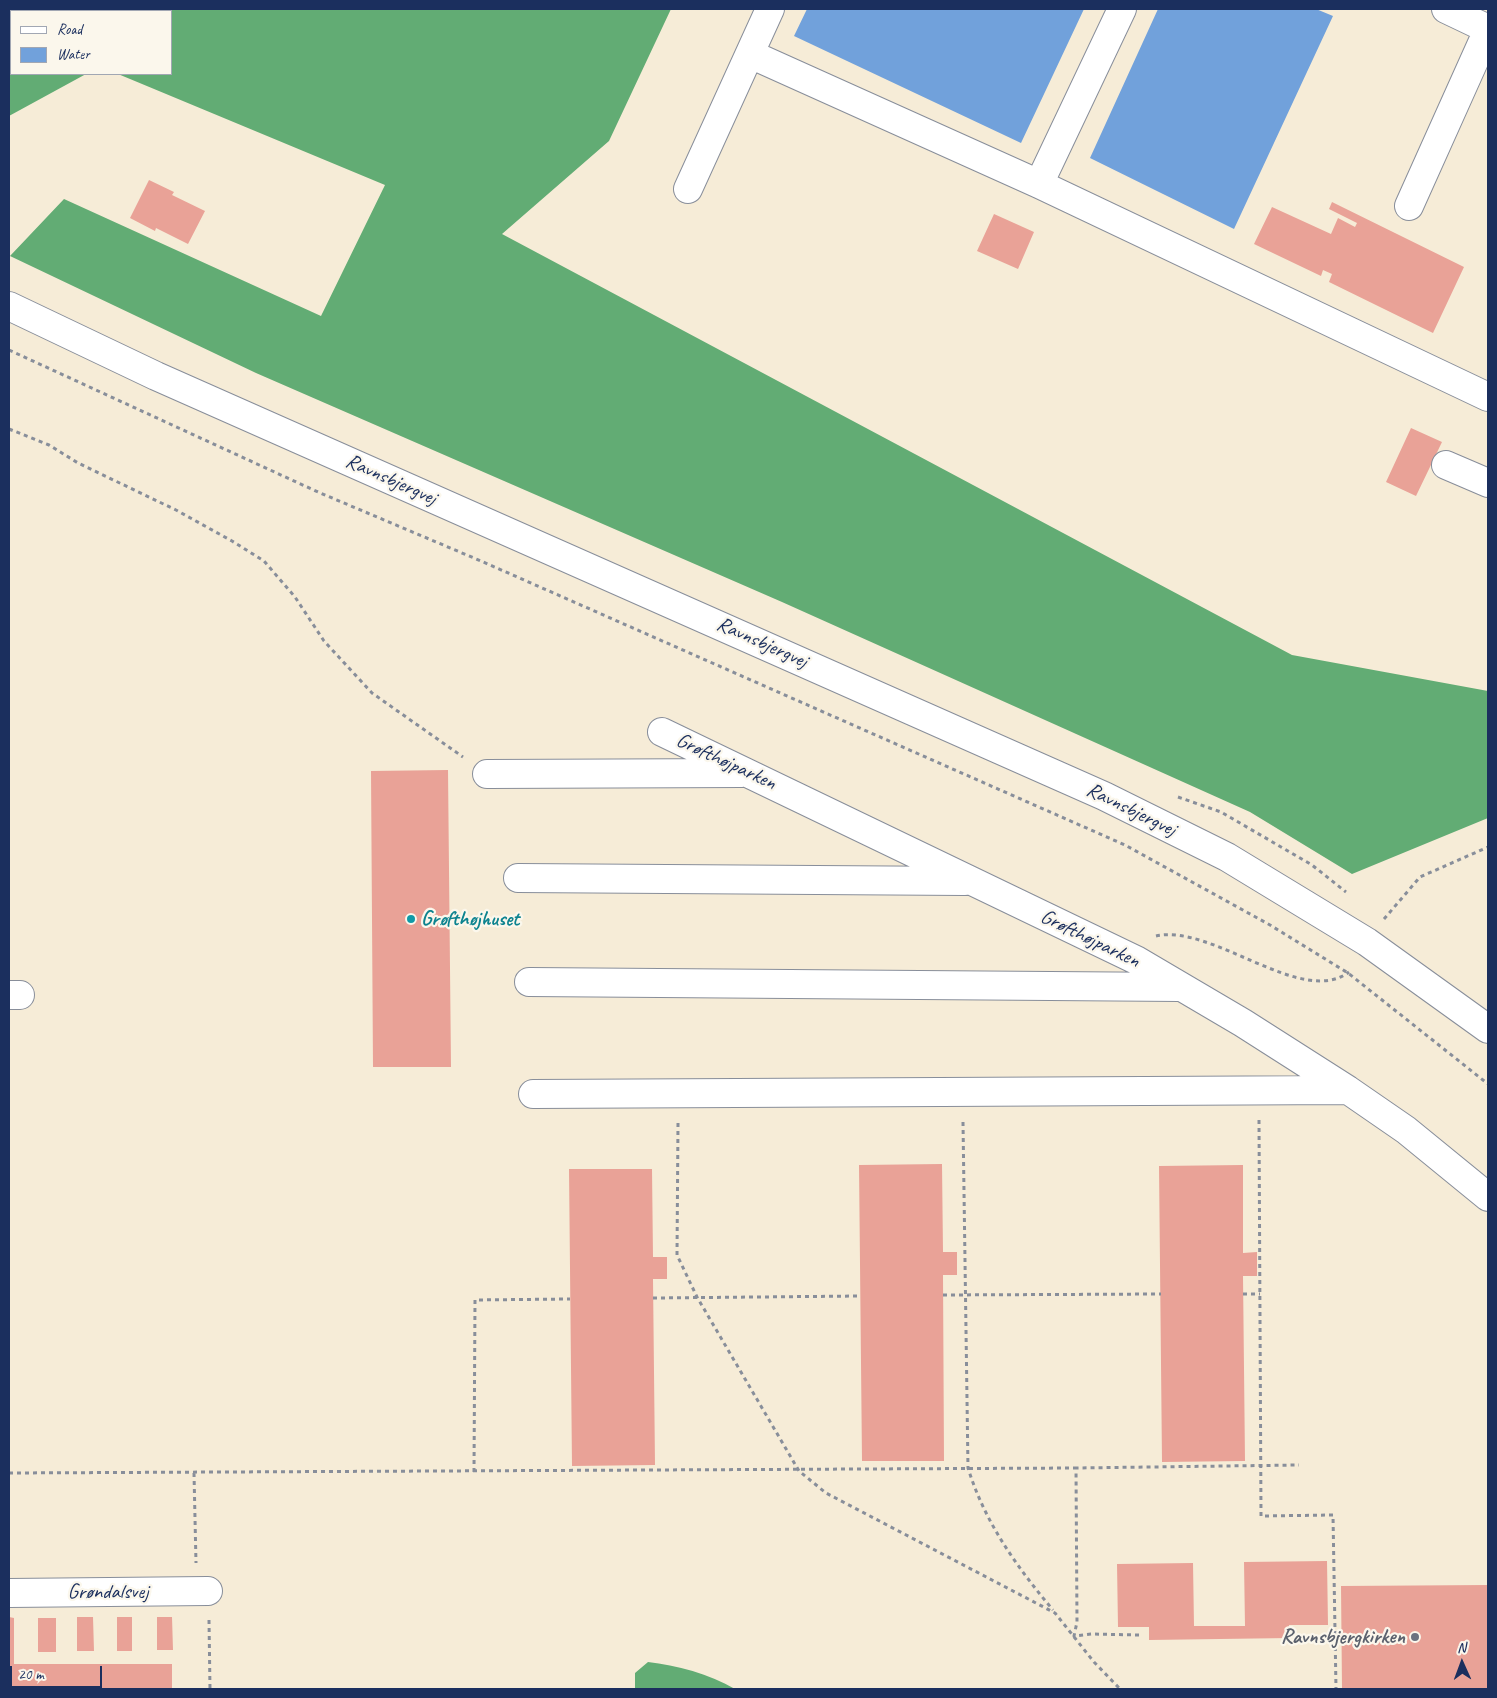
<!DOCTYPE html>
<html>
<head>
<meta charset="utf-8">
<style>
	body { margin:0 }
	#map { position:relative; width:1497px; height:1698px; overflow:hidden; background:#f6ecd7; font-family:Caveat,sans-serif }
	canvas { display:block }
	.frame { position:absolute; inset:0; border:10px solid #1b2f5e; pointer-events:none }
	.legend { position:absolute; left:10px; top:10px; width:162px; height:65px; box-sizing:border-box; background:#fbf7ec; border:1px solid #a1a7b3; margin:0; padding:6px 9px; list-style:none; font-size:15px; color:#1b2f5e }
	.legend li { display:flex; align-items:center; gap:10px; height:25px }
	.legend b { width:25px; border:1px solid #a1a7b3 }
	.north { position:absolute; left:1437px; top:1638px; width:50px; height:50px; -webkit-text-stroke:4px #fbf7ec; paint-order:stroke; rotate:358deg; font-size:14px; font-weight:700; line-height:20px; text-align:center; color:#1b2f5e }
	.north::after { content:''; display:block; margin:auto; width:18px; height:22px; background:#1b2f5e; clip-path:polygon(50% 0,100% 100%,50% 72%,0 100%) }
	.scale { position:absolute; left:10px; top:1666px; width:92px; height:22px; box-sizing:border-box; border:2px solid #1b2f5e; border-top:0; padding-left:6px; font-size:15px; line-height:18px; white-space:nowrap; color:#1b2f5e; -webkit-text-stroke:4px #fbf7ec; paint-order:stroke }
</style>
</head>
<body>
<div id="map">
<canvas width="1497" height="1698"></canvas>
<div class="frame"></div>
<ul class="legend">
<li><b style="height:6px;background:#fff"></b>Road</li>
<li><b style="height:14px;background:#71a1db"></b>Water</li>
</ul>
<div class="north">N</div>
<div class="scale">20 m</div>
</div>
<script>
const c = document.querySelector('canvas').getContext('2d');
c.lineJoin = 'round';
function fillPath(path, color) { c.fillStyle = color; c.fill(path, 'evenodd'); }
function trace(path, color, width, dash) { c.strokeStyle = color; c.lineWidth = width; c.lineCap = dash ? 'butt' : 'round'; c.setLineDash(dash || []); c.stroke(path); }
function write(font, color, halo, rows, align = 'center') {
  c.font = font + ' Caveat,sans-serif'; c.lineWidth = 4.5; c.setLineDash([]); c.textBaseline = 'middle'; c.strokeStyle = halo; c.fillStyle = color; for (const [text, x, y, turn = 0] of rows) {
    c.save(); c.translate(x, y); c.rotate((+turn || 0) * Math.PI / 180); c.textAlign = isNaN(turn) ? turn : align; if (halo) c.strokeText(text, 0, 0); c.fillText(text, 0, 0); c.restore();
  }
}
const forest = new Path2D(`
	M9 9H671L609 141 502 234 1292 655 1488 691V818L1352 874 1250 812 782 602 256 373 10 256 64 199 321 316 385 185 118 74H171V11H11V74H86L9 116Z
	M648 1662C676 1665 710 1674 735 1689H635V1673Z`);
const water = new Path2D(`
	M807 9H1084L1021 143 794 36Z
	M1158 9H1316L1333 16 1234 229 1090 158Z`);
const building = new Path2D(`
	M149 180 174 192 172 195 205 211 188 244 156 228 155 231 130 218Z
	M1332 202 1464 267 1433 333 1329 282 1332 274 1323 270 1321 276 1254 244 1272 207 1331 234 1338 218 1355 227 1357 223 1329 209Z
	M994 214 1034 232 1018 269 977 251Z
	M1411 428 1442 442 1416 496 1386 482Z
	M448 770 451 1067H373L371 771Z
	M942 1164 943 1252H957V1275H943L944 1461H862L859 1165Z
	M1243 1165V1253L1257 1252V1276H1243L1245 1461 1162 1462 1159 1166Z
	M569 1169H652L653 1257H667V1279H653L655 1465 572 1466Z
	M1327 1561 1328 1625H1289L1290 1638 1149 1640V1627H1118L1117 1564 1193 1563 1194 1626H1245L1244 1562Z
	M1488 1585V1689H1342L1341 1586Z
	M9 1617 14 1618V1664H172V1689H9Z
	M77 1617H93L94 1651H77Z
	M117 1617H132V1651H117Z
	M157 1617H172L173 1650H157Z
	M38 1618H56V1652H38Z`);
const path = new Path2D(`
	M9 350 318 492 481 561 1125 845 1270 925 1348 973 1488 1084
	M9 429 49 445 78 463 176 510 232 541 264 561 295 597 324 641 372 693 463 757
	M1178 797 1221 812 1312 865 1346 892
	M1384 919 1420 877 1488 847
	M1156 936C1212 923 1302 1008 1349 972
	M1259 1120 1261 1516 1333 1515 1336 1689
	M963 1122 968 1468C985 1523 1017 1567 1053 1610
	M678 1123 677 1255 697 1297 799 1471 826 1493 1055 1613 1094 1662 1120 1689
	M1243 1294H1260
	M943 1295 1161 1294
	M653 1298 861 1296
	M474 1472 475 1300 570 1299
	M9 1473 1076 1468
	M194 1473 196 1563
	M209 1620 210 1689
	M1139 1635 1091 1634 1074 1636 1077 1622 1076 1468 1299 1465`);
const minor = new Path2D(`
	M1446 9 1488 29
	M750 54 1039 184 1488 397
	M1039 184 1122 9
	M688 189 770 9
	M1409 206 1488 30
	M9 306 156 376 1104 796 1227 857 1367 942 1488 1029
	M1446 465 1488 483
	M662 732 1136 960 1243 1023 1348 1090 1406 1130 1488 1197
	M487 774 742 773
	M518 878 965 881
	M529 982 1180 987
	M9 995H20
	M533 1094 1348 1090
	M9 1593 208 1591`);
const markers = [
	[411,919,5,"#0f9aa8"],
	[1415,1637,5,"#6b7280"]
];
const streetNames = [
	["Ravnsbjergvej",391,480,24],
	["Ravnsbjergvej",762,643,24],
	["Grøfthøjparken",726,762,25],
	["Ravnsbjergvej",1131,810,26],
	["Grøfthøjparken",1090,939,26],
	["Grøndalsvej",108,1592]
];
const cultureNames = [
	["Grøfthøjhuset",421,919]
];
const worshipNames = [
	["Ravnsbjergkirken",1405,1637]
];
fillPath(forest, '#62ac74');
fillPath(water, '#71a1db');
fillPath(building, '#e9a297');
trace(minor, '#888e9a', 30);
trace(path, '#888e9a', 3, [4, 4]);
trace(minor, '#fff', 28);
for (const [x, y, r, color] of markers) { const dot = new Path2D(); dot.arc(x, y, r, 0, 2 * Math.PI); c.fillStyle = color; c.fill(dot); trace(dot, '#fbf7ec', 2); }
write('21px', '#1b2f5e', '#fbf7ec', streetNames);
write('bold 21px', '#0d838f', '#fbf7ec', cultureNames, 'left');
write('bold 21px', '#5b616d', '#fbf7ec', worshipNames, 'right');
</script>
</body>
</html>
